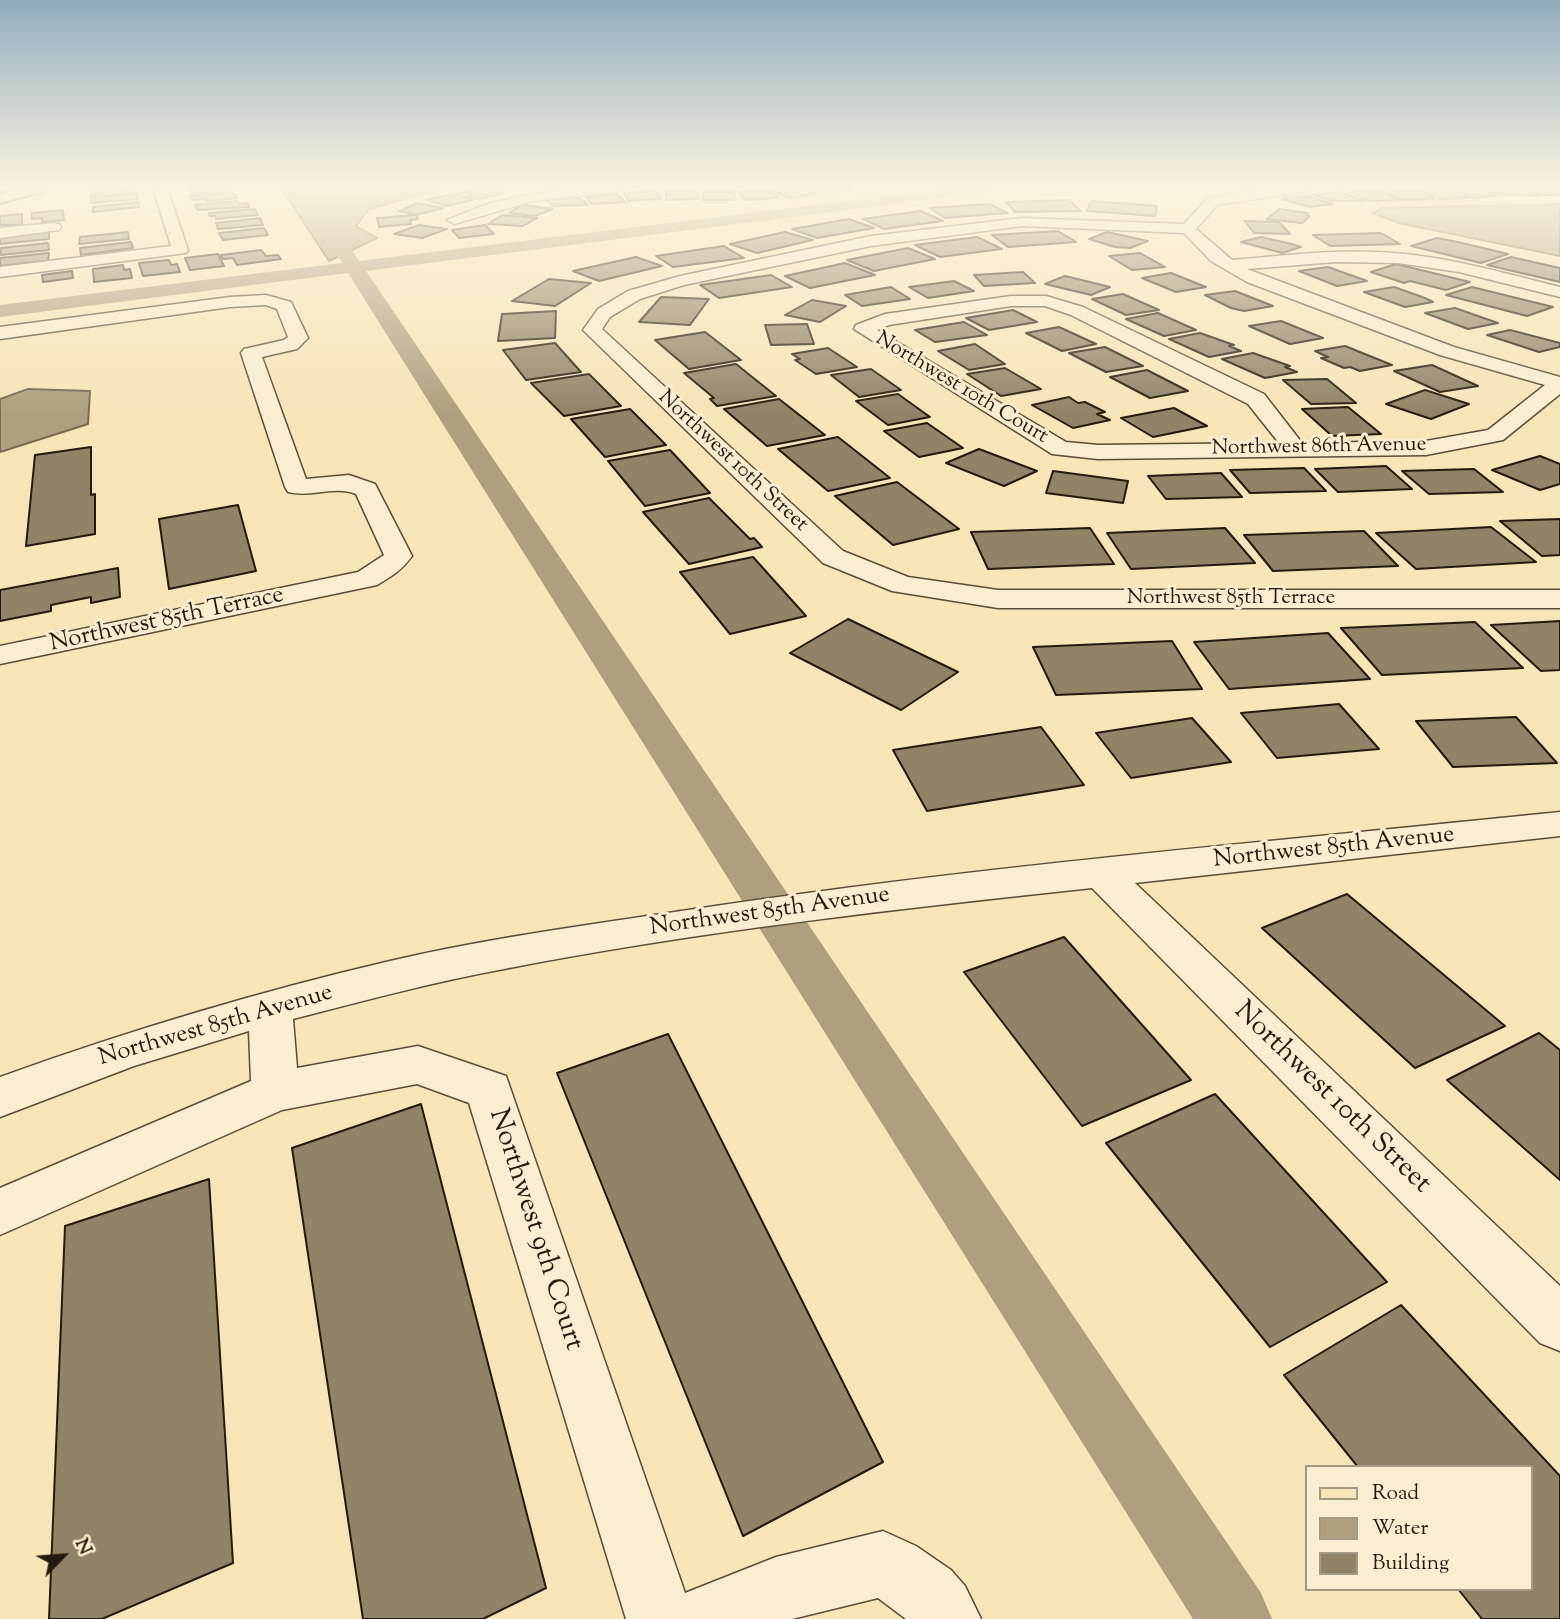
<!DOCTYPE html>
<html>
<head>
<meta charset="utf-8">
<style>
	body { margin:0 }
	#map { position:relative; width:1560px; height:1619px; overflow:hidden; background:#f7e4b7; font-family:"Sorts Mill Goudy",serif }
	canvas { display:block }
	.legend { position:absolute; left:1305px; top:1465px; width:228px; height:126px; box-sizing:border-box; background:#faedd0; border:2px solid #a49983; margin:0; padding:9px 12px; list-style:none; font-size:21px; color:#241a0f }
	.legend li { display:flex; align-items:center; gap:14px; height:35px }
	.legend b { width:35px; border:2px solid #a49983 }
	.north { position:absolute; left:28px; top:1521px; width:70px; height:70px; -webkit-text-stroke:5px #faedd0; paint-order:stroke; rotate:65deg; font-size:19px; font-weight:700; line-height:28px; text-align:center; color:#241a0f }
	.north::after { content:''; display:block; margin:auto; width:24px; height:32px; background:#241a0f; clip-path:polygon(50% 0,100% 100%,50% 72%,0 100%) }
</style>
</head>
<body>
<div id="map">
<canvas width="1560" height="1619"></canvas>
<ul class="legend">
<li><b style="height:9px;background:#f7e4b7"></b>Road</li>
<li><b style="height:19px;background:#af9f7e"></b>Water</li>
<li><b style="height:19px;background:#928366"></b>Building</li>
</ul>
<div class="north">N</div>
</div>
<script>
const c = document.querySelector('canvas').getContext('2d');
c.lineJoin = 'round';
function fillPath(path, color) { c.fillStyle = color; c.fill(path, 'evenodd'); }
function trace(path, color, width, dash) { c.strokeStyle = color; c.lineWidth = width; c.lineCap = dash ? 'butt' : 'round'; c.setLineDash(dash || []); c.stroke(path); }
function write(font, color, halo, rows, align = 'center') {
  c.font = font + ' "Sorts Mill Goudy",serif'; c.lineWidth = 6; c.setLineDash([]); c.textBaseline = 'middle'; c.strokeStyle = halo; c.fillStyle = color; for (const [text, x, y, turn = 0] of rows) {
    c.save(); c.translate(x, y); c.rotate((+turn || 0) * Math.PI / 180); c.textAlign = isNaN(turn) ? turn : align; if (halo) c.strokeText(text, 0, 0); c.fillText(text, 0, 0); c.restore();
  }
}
const water = new Path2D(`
	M281 188H444L369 209 356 226 377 238 329 261Z
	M1560 204V256L1398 223 1373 213 1383 208Z
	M28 389 90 391 88 424 0 452V399Z`);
const canal = new Path2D(`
	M295 188H309L359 261 955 188H996L989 192 366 271 1261 1593 1272 1619H1193L348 273 0 317V305L342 263Z`);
const building = new Path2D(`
	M135 188 91 195 90 189 98 188Z
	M187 188H231L232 190 193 193Z
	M480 188 503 193 478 199 466 196 472 195 468 193 455 194Z
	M804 188 815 194 789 198 775 191Z
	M810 188H844L851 191 819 192Z
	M1517 188 1539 196 1503 195 1487 189Z
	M1526 188H1557L1560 189V195H1543Z
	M1449 189 1470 198 1439 199 1419 190Z
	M1453 189H1483L1498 195 1473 198Z
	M656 191 661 199 628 201 624 193Z
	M666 191 698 192 699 199 666 200Z
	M1381 191 1399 200 1369 201 1351 192Z
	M1418 191 1434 199 1402 200 1387 192Z
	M233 192 237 198 206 201 205 199 192 200 190 196Z
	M704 192H735L734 200H702Z
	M739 192H772L778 198 746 200Z
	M1340 192 1364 201H1332L1314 195Z
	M136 193 138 199 92 203 91 197Z
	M453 194 473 200 446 206 426 200Z
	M617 194 625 202 592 204 586 197Z
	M1306 196 1333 204 1309 207 1282 199Z
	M578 197 588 205 554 206 546 200Z
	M1069 200 1081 211 1015 212 1006 202Z
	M237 201 239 204 247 203 249 207 198 210 195 205Z
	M1091 201 1157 206 1155 216 1087 211Z
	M138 202 139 207 93 212V207Z
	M418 203 443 208 417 215 399 211Z
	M990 204 1007 213 945 218 930 208Z
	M522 205 553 209 535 216 509 213Z
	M255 209 258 215 216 219 215 216H210L209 213Z
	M1279 209 1308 213 1306 215 1310 216 1302 223 1267 219Z
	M63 210 64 220 42 222V218L32 219V213Z
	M921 211 943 221 884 229 863 219Z
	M22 214V225H0V216Z
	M416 215 418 219 410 220 411 224 379 227 377 218Z
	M502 215 537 218 523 226 488 224Z
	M260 218 263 225 218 229 216 223Z
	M849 219 874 228 817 238 792 229Z
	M1245 221 1279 222 1290 234 1254 233Z
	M419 225 447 229 422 238 394 234Z
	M485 225 494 234 459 238 452 230Z
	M264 228 268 235 223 240 219 233Z
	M1058 231 1076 242 1008 247 992 235Z
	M49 232V239L0 244V237Z
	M128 232 129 239 79 244 80 237Z
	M785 232 813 240 757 253 730 244Z
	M1107 232 1148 241 1130 248 1115 247 1089 239Z
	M1381 233 1400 244 1330 246 1313 235Z
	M977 237 1002 249 940 257 915 245Z
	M1261 237 1292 244 1301 247 1282 253 1241 242Z
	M1437 238 1458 242 1508 254 1481 263 1411 246Z
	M131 242 133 248 81 255 80 248Z
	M48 243 49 250 1 255V248Z
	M724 246 744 258 673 267 656 256Z
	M908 248 935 259 874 271 847 260Z
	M261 250 266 256 278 255 281 259 237 265 233 258 223 259 221 255Z
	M49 253 48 261 0 266V258Z
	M1140 253 1165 267 1132 270 1109 256Z
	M218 254 224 266 190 270 185 258Z
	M636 257 662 266 599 281 573 271Z
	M1511 257 1560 268V282L1487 265Z
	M169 260 171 265 177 264 180 272 143 276 139 263Z
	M845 263 875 275 810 288 785 276Z
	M1396 264 1470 282 1446 290 1410 281 1404 283 1371 272Z
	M123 265 124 270 130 269 132 278 94 282 93 269Z
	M1328 267 1367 281 1337 286 1299 271Z
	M72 271 73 278 43 282 42 275Z
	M1023 272 1035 283 984 286 974 275Z
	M1171 273 1206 287 1176 292 1142 278Z
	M771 275 792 287 719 298 700 285Z
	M1065 276 1098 284 1110 287 1091 295 1045 284Z
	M549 279 591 283 555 306 512 301Z
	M954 281 974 291 928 298 909 287Z
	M891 287 910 299 862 306 845 295Z
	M1394 287 1425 298 1433 302 1405 307 1364 292Z
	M1472 287 1553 307 1527 316 1446 295Z
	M1235 291 1273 306 1244 311 1231 308 1205 295Z
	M1123 294 1159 310 1126 315 1092 299Z
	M661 297 709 299 690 325 639 322Z
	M812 300 846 306 820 322 785 315Z
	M1455 308 1498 323 1468 329 1425 313Z
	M1013 310 1037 322 989 330 966 318Z
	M556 311 555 338 498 341 502 314Z
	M1158 313 1196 330 1164 336 1126 319Z
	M1281 321 1323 338 1290 344 1249 326Z
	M964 322 987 335 935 342 915 330Z
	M807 324 814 344 771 345 765 325Z
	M1059 327 1096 344 1062 351 1026 333Z
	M1510 330 1560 343V347L1539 352 1487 335Z
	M705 332 741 360 689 369 655 340Z
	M1200 333 1234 345 1229 346 1241 351 1209 357 1169 339Z
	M555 343 581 372 526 380 503 350Z
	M975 344 1005 364 969 370 938 351Z
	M1345 346 1392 365 1360 371 1350 367 1344 368 1321 358 1328 357 1315 351Z
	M1105 347 1143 366 1106 372 1069 353Z
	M828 348 857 367 816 374 795 360 800 359 792 354Z
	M1253 353 1290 366 1285 367 1297 372 1265 378 1222 359Z
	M736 364 776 396 717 406 710 399 714 398 684 373Z
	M1432 365 1478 386 1440 392 1394 371Z
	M1005 368 1041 389 1001 396 967 374Z
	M871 369 901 390 859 397 831 375Z
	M1147 370 1188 391 1150 398 1110 377Z
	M589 374 621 406 564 416 531 383Z
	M1327 379 1356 403 1311 404 1283 380Z
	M1425 390 1469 404 1431 419 1386 404Z
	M898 394 930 417 888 425 856 401Z
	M1069 397 1078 403 1085 402 1105 412 1097 414 1110 420 1073 428 1032 405Z
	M779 399 825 435 767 446 724 409Z
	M1348 407 1381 434 1332 436 1302 409Z
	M1174 408 1207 426 1153 437 1121 418Z
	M630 409 666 445 605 457 571 419Z
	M927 423 963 448 919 457 884 431Z
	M838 437 890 478 828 491 778 449Z
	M91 447V495L95 494V534L26 546 35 455Z
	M979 449 1037 471 1004 486 946 463Z
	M670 450 710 493 645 506 608 461Z
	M1540 456 1560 464V484L1540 490 1492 470Z
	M1386 466 1412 489 1338 492 1315 469Z
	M1304 468 1326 491 1250 493 1230 470Z
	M1474 469 1503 492 1429 494 1402 471Z
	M1053 471 1128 481 1123 503 1046 493Z
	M1221 473 1242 497 1166 499 1148 476Z
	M897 482 959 529 893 545 835 496Z
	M709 498 750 539 754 538 762 547 689 564 643 512Z
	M238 505 256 571 169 589 159 519Z
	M1560 519V555L1542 556 1500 521Z
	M1491 527 1536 562 1416 569 1376 533Z
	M1090 528 1114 564 988 569 971 532Z
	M1225 528 1255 563 1131 569 1107 533Z
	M1364 531 1398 566 1273 571 1244 535Z
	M753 557 806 616 730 634 680 572Z
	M118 568 120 597 91 603V597L51 605V611L0 621V590Z
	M848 619 958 672 901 710 790 653Z
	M1560 621V670L1541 671 1491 625Z
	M1475 622 1523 668 1382 675 1341 628Z
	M1328 633 1370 679 1229 689 1194 642Z
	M1172 641 1202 689 1056 695 1033 647Z
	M1339 704 1379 749 1277 758 1241 713Z
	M1516 717 1557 763 1453 767 1416 721Z
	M1192 718 1231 762 1131 778 1096 733Z
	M1041 727 1084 785 927 811 893 750Z
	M1347 894 1505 1026 1415 1068 1262 928Z
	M1064 937 1191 1080 1082 1126 964 972Z
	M1539 1033 1560 1050V1180L1447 1080Z
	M668 1034 883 1462 743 1536 557 1073Z
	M1215 1094 1387 1282 1270 1347 1106 1143Z
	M421 1104 546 1588 483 1619H363L292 1148Z
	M209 1179 233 1563 102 1619H49L65 1226Z
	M1401 1305 1560 1476V1619H1482L1458 1589H1530V1467H1358L1284 1375Z`);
const minor = new Path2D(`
	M153 188H167L188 250 186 253 0 277V267L171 246Z
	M565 188H622L615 192 533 201 454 224 447 220 490 203Z
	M1263 188H1310L1303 192 1217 205 1196 229 1232 260C1280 256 1328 250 1376 252 1439 254 1500 272 1560 287V297L1459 272 1398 263 1336 262 1247 269 1454 347 1560 377V394L1503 440 1426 455 1098 459 1052 454 854 329 856 325 885 314 1011 296H1046L1083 307 1264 394 1302 443 1426 441 1488 430 1545 385 1440 355 1247 282 1211 261 1184 233 1022 226 871 246 684 285 640 299 610 317 602 329 843 551 908 577 998 590H1560V608H998L892 591 823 563 583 330 598 309 628 291 680 276 871 236 1022 218 1184 224 1207 199ZM1011 306H1045L1071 315 1248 404 1279 443 1098 445 1066 442 877 330 889 325Z
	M54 223 59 224 61 227 59 230 0 238V228Z
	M266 295 291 302 308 338 297 349 262 357 306 479 349 475 375 484 412 556C402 570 392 576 377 585L0 664V646L358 572 384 555 356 494C334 485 311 498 288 492L285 487 241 353 244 349 284 340 288 337 277 309 266 305 230 307 0 339V327L230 297Z
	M1560 812V836L1135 883 1560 1286V1351L1540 1343 1092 888C896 909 699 931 504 969 433 982 363 1001 293 1019L297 1068 418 1046 506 1076 685 1593 776 1557 883 1531 916 1546 951 1570 965 1586 981 1619H906L878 1598 792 1619H626L469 1103 417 1084 282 1110 0 1235V1188L251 1081 249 1031 134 1066 0 1117V1077C128 1031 257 992 390 961 488 938 588 925 688 910 977 866 1269 842 1560 812Z`);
const major = new Path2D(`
	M24 188H46L44 191 0 203V194Z`);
const farStreetnames = [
	["Northwest 10th Court",961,389,31],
	["Northwest 86th Avenue",1319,448,-1],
	["Northwest 10th Street",732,462,43],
	["Northwest 85th Terrace",1231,599]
];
const streetNames = [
	["Northwest 85th Terrace",167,621,-12],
	["Northwest 85th Avenue",1334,849,-6],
	["Northwest 85th Avenue",770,913,-8],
	["Northwest 85th Avenue",216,1027,-16]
];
const nearStreetnames = [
	["Northwest 10th Street",1331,1099,44],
	["Northwest 9th Court",534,1230,72]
];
fillPath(water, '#af9f7e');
trace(water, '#776a52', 2);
fillPath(canal, '#af9f7e');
fillPath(building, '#928366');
trace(building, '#241a0f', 2);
trace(minor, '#594c39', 3);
trace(major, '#241a0f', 4);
fillPath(minor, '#faedd0');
fillPath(major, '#f7e4b7');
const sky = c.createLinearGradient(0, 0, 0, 414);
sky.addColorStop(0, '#91acbe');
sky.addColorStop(0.45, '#fbf3df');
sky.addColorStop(1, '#fbf3df00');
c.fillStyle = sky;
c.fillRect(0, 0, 1560, 414);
write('21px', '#241a0f', '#faedd0', farStreetnames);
write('24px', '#241a0f', '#faedd0', streetNames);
write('28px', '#241a0f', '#faedd0', nearStreetnames);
</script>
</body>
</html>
